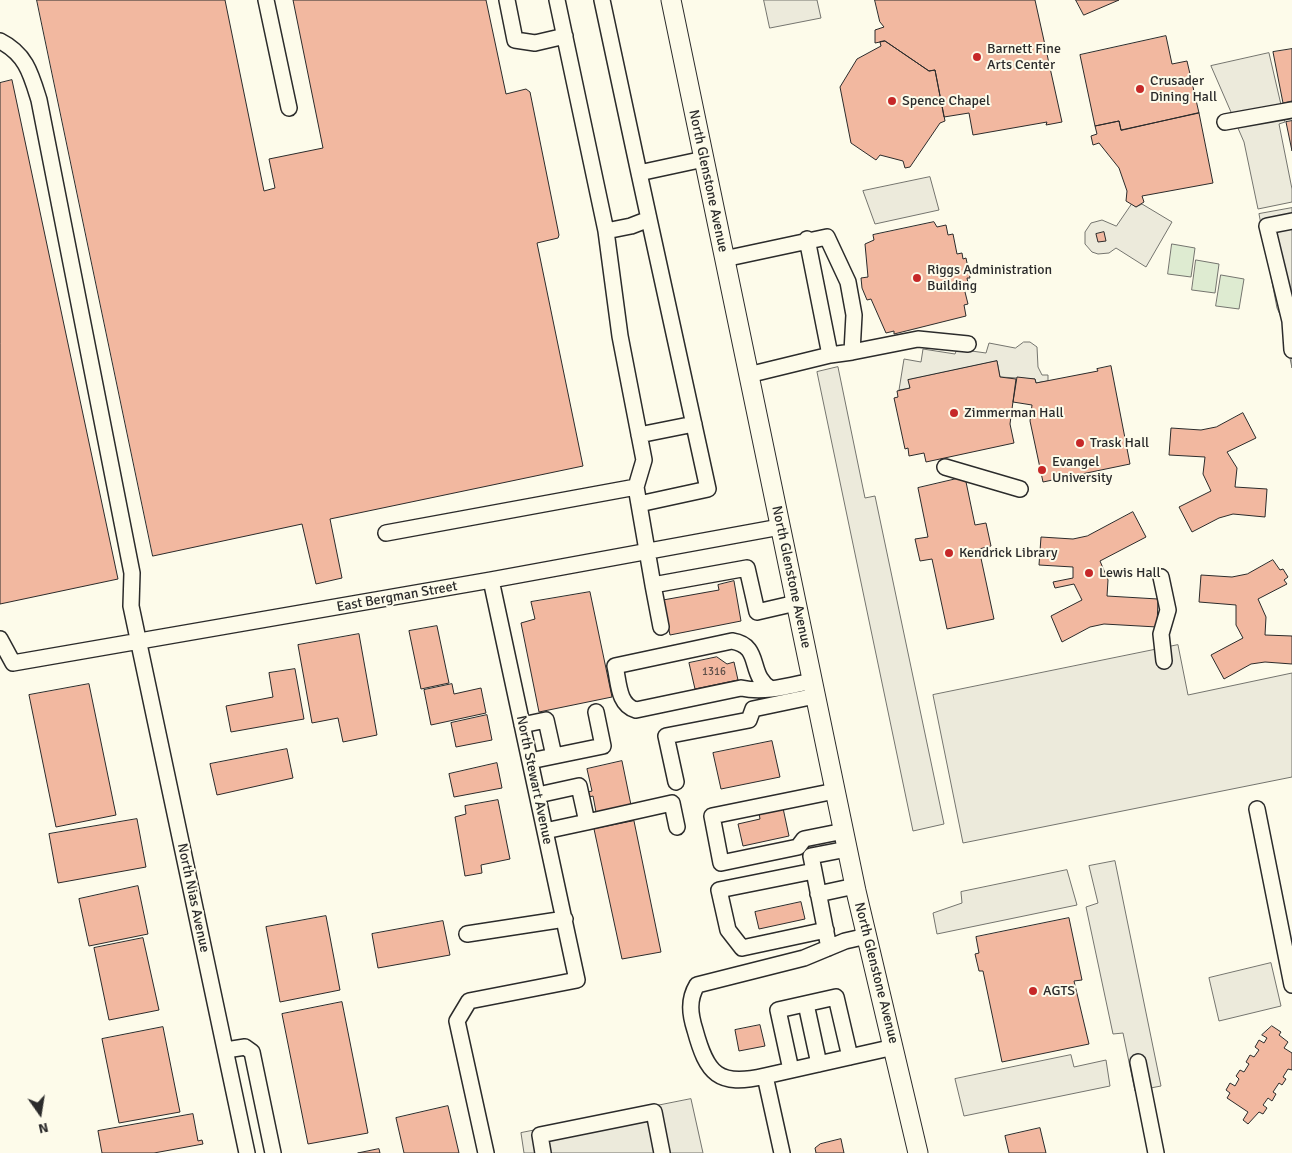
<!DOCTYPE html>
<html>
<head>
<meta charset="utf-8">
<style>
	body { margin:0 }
	#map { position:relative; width:1292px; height:1153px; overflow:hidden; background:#fdfbea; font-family:Signika,sans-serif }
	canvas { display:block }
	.north { position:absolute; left:15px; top:1088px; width:50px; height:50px; -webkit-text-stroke:4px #fdfbea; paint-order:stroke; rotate:167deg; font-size:14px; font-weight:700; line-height:20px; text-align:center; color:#2b2b2b }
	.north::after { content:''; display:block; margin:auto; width:18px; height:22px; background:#2b2b2b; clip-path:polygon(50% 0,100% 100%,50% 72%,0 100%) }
</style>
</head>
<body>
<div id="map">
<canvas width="1292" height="1153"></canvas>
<div class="north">N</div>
</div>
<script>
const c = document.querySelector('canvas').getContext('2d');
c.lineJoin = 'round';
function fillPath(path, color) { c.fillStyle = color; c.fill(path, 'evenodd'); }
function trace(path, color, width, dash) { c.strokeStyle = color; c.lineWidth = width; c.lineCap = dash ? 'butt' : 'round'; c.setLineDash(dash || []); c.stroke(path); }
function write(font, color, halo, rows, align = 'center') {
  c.font = font + ' Signika,sans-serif'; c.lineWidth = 4; c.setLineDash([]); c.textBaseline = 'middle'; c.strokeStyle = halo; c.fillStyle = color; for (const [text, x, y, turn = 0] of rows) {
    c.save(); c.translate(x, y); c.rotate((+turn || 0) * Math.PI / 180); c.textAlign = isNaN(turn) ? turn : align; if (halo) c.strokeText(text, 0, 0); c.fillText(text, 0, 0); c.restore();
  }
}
const green = new Path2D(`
	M1172 244 1195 248 1191 277 1168 274Z
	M1196 260 1219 264 1215 293 1192 290Z
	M1221 275 1244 279 1239 309 1216 306Z`);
const parking = new Path2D(`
	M764 0H817L821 18 770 28Z
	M1269 53 1285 122 1279 124 1292 189V202L1258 209 1244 142 1211 66Z
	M930 177 939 210 875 224 863 191Z
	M1132 204 1136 207 1142 204 1172 222 1146 267 1116 248 1109 253 1098 254 1092 252 1085 244V232L1091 223 1102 220 1116 226Z
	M1292 208V368L1282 319 1277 308 1259 214Z
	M1024 342H1030L1037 347 1038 367 1042 375H1048V381L1036 383 1035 379 1000 377 997 361 909 380 910 388 899 390 904 359 921 362 923 349 955 354 957 349 986 353 989 343 1015 348Z
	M838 367 865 498 875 496 944 824 913 831 817 372Z
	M1178 645 1188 695 1292 673V777L963 843 933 695Z
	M1115 861 1161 1086 1135 1091 1123 1033 1113 1034 1086 907 1098 903 1089 866Z
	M1067 870 1077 905 937 934 933 913 962 903 961 892Z
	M1271 963 1281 1006 1219 1021 1209 978Z
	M1071 1055 1074 1067 1106 1060 1110 1086 964 1116 955 1079Z
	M691 1099 703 1153H524L521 1133Z`);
const building = new Path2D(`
	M37 0H225L264 191 275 188 269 159 323 148 293 0H486L506 94 526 89 530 92 559 235 558 238 537 243 583 466 330 519 342 578 316 584 302 524 153 556Z
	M875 0H1035L1062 122 1046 125 1047 122 973 135 969 113 944 117 935 70 929 71 885 41 875 43V30L884 27 880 22Z
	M1076 0H1119L1084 15Z
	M1166 36 1172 64 1187 61 1199 113 1121 130 1119 121 1095 126 1080 55Z
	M885 41 929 71 935 70 945 121 940 123 910 167 905 168 903 161 880 155 876 160 851 143 840 87 857 59 881 46 880 42Z
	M1292 49V101L1283 103 1273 52Z
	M12 80 118 579 0 604V83Z
	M1199 113 1213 183 1142 196 1144 202 1136 207 1126 201 1127 191 1119 168 1099 143 1093 145 1091 136 1097 134 1095 126 1119 121 1121 130Z
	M1292 121V151L1286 122Z
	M934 222 937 227 946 225 948 235 953 234 957 254 962 253 963 259 966 258 970 278H967L968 283 963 284 968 304 964 305 966 316 894 334V331L886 333 871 299 867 300 862 288 861 278 868 277 865 244 874 240 873 235Z
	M1104 232 1106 241 1098 242 1096 234Z
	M997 361 1000 377 1016 379 1010 424 1014 443 926 462 924 453 909 456 908 448 905 449 894 398 898 397 897 391 910 388 908 380Z
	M1111 366 1130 464 1043 482 1030 421 1032 405 1013 402 1017 377 1035 379 1036 383 1098 371 1097 369Z
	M1243 413 1256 438 1227 452 1237 468 1235 487 1267 489 1265 517 1233 514 1219 518 1192 532 1179 507 1211 491 1203 474 1205 457 1169 455 1171 428 1201 430 1216 427Z
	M965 477 975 525 986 523 991 546 979 549 994 619 947 629 932 559 920 561 915 539 928 537 918 488Z
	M1133 512 1146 537 1100 561 1108 580 1107 596 1158 599 1157 627 1104 624 1090 627 1062 642 1051 616 1082 600 1074 584 1055 588 1053 582 1073 578V567L1039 565 1041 537 1073 539 1087 536Z
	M1273 560 1280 570 1283 569 1288 577 1284 580 1287 584 1258 599 1266 617 1265 635 1292 636V664L1265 662 1251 664 1224 679 1211 655 1243 638 1236 625V605L1199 602 1201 575 1232 577 1247 574Z
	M734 581 741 621 670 635 663 600 719 590 718 585Z
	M590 592 612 697 539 712 521 623 535 619 531 602Z
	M437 626 449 683 421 689 409 631Z
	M359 634 377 735 343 742 338 718 312 723 298 645Z
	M717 657 727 664 734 662 738 680 695 689 689 663Z
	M295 669 304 719 231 732 226 706 273 697 269 673Z
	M89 684 116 815 56 827 29 695Z
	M452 684 454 694 481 688 486 713 431 725 424 690Z
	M487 715 492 740 456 747 451 723Z
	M772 741 780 777 721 789 713 753Z
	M287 749 293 778 217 795 210 764Z
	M622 761 631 805 596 812 593 796 589 797 588 792 592 791 587 769Z
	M497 763 502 788 454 797 449 774Z
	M498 800 510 859 481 865 482 873 465 876 455 817 466 814 465 806Z
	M783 808 789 836 743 846 738 824 760 819 759 813Z
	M137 819 146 867 58 883 49 834Z
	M634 821 661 952 622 959 594 829Z
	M138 886 148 934 89 946 79 899Z
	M801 902 805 919 759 929 755 912Z
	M326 916 340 990 280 1002 266 927Z
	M1069 918 1082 980 1074 981 1089 1044 1002 1062 983 971H979L975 954 979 953 976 937Z
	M443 921 450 955 378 968 372 934Z
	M143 938 159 1010 109 1020 94 948Z
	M342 1002 368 1133 308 1144 282 1014Z
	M760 1025 765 1046 739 1051 735 1030Z
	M1272 1026 1281 1032 1279 1035 1288 1042 1284 1048 1292 1053V1070L1288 1069 1283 1077 1286 1079 1282 1085 1279 1083 1273 1092 1276 1094 1272 1101 1268 1098 1263 1105 1267 1108 1263 1114 1259 1112 1248 1124 1243 1120 1248 1112 1227 1098 1230 1093 1226 1090 1230 1083 1235 1086 1239 1079 1236 1076 1240 1070 1244 1072 1249 1064 1246 1062 1250 1055 1254 1057 1259 1050 1255 1047 1259 1040 1264 1043 1267 1038 1262 1035Z
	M163 1027 180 1112 119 1123 102 1039Z
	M448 1106 459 1153H404L396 1118Z
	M193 1114 198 1141 202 1140 203 1144 154 1153H102L98 1131Z
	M1040 1128 1046 1153H1009L1005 1136Z
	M841 1139 844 1153H816L815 1148 820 1144Z
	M379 1149 380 1153H358Z`);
const minor = new Path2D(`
	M266 0 289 108
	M507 0 515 40 535 43 565 36
	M557 0 606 231 620 336 644 460 636 487 653 585
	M602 0 639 173
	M0 41C26 54 31 74 39 100L132 573 131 606 247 1153
	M1225 122 1292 110
	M1292 221 1267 226 1290 321 1292 350
	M606 231 631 226 649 219 639 173 704 159
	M807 239 830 355
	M724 259 827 237 848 282 854 315 852 352 830 355 748 375
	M852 352 918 339 968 344
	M639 435 694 424
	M945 467 1020 489
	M639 504 708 489 649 219
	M386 533 636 487
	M1161 577 1168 610 1161 634 1164 661
	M661 627 653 585 747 568 757 612 796 603
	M0 639 13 663 491 580 780 527
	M771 689C747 675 763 646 732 641L615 666C619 683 618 705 636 710L741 688C765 693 788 686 812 681
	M522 725 546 720 554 756
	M530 761 603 746 596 712
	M676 782 666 736 749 720 753 709 815 696
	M835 791 712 816 721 863 798 847 804 839 844 831
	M538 795 579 786 587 822 545 831
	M1257 809 1292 985
	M587 822 672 803 677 827
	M814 871 811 856 847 849
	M818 894 855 886
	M826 930 742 948 728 930 719 890 814 871 829 948
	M467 934 565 919
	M806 1004 819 1064
	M226 1050 245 1047 252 1052 273 1153
	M1138 1062 1156 1153
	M791 1070 778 1010 836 997 850 1057
	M765 1076C718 1087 707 1074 695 1030 690 1014 688 1000 697 985L804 958 845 941 867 936
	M486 1153 457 1021 469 1001 577 980 491 580
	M543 1153 540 1135 654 1112 662 1153
	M782 1153 765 1076 894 1047`);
const major = new Path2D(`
	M671 0 856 891 918 1153`);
const markers = [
	[977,57,5,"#c62828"],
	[1140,89,5,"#c62828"],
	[892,101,5,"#c62828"],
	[917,278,5,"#c62828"],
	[954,413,5,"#c62828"],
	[1080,443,5,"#c62828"],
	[1042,470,5,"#c62828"],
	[949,553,5,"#c62828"],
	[1089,573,5,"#c62828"],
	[1033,991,5,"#c62828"]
];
const numberNames = [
	["1316",714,672]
];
const poiNames = [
	["Barnett Fine",987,49],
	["Arts Center",987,65],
	["Crusader",1150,81],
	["Dining Hall",1150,97],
	["Spence Chapel",902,101],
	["Riggs Administration",927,270],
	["Building",927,286],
	["Zimmerman Hall",964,413],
	["Trask Hall",1090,443],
	["Evangel",1052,462],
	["University",1052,478],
	["Kendrick Library",959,553],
	["Lewis Hall",1099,573],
	["AGTS",1043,991]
];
const streetNames = [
	["North Glenstone Avenue",708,181,78],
	["North Glenstone Avenue",791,577,78],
	["East Bergman Street",397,597,-10],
	["North Stewart Avenue",534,780,78],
	["North Nias Avenue",193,898,78],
	["North Glenstone Avenue",876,973,76]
];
fillPath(green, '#deebd1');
trace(green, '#74746e', 1);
fillPath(parking, '#eceadb');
trace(parking, '#74746e', 1);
fillPath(building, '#f2b8a0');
trace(building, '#2b2b2b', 1);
trace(minor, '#2b2b2b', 18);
trace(major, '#2b2b2b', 21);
trace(minor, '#fdfbea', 15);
trace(major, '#fdfbea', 19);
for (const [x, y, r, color] of markers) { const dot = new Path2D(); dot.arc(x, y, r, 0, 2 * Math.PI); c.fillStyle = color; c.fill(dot); trace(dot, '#fdfbea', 2); }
write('11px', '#5d4e48', null, numberNames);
write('14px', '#2b2b2b', '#fdfbea', poiNames, 'left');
write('14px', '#2b2b2b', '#fdfbea', streetNames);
</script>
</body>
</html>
